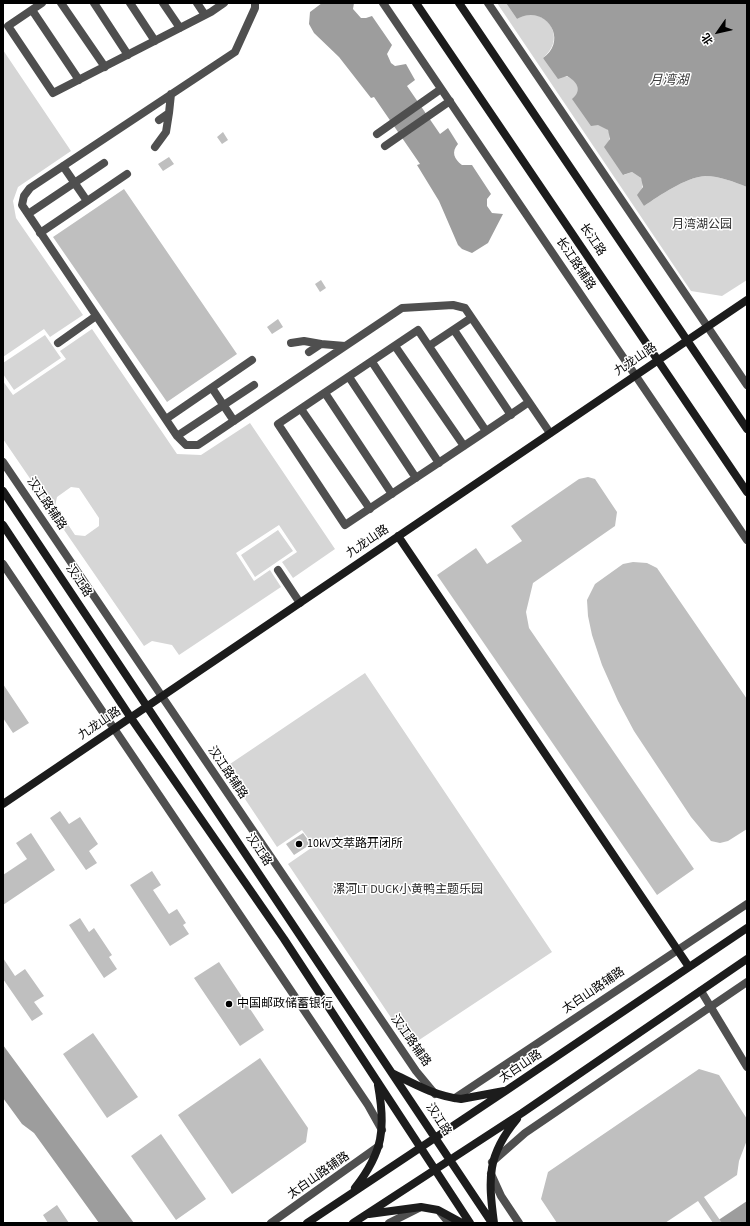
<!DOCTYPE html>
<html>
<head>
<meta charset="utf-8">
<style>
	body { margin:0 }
	#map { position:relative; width:750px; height:1226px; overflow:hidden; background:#fff; font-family:"Source Sans 3","Noto Sans SC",sans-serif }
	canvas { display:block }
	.frame { position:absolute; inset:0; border:4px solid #000; pointer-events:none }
	.north { position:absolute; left:698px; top:12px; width:40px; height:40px; -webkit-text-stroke:3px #fff; paint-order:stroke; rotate:236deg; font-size:11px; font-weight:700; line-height:16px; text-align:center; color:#000 }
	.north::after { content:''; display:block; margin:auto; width:14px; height:18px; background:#000; clip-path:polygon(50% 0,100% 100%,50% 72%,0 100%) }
</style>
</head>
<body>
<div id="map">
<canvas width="750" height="1226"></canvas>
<div class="frame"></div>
<div class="north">北</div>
</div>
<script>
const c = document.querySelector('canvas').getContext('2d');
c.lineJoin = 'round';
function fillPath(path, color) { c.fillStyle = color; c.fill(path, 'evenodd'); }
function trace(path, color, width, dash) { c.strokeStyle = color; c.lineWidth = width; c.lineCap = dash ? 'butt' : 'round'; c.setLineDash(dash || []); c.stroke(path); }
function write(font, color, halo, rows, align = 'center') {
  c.font = font + ' "Source Sans 3","Noto Sans SC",sans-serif'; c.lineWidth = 3; c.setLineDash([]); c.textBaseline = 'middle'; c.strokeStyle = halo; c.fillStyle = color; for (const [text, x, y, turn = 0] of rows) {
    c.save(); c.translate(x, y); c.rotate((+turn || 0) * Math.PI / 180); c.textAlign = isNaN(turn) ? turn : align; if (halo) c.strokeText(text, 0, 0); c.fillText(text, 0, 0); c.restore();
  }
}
const green = new Path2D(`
	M497 3H506L517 19C544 3 569 37 543 58L562 76C575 76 584 89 573 99L595 125C607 124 614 134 607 145L624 175 632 172 641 178 643 183 641 192 644 206C659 196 686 177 705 176 720 176 734 182 747 187V280L722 296 691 291Z
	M3 50 71 151 18 187 13 201 16 218 83 315 50 337 44 329 3 357Z
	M92 329 177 454 201 455 250 423 335 549 293 578 282 562 297 552 279 525 236 553 254 581 270 570 281 587 179 655 172 645 152 641 144 646 62 527 67 523 75 535 85 536 99 526V518L79 488 71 487 57 497 55 506 61 515 57 518 3 439V381L13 395 66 359 60 351Z
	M45 335 61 358 14 390 3 374V363Z
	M278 530 293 551 255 577 241 555Z
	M365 673 552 952 410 1046 288 864 314 846 302 830 277 847 239 790 245 785 230 764Z`);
const water = new Path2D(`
	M322 3H354L353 9 361 18H366L372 16 392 45 387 54 391 63 395 66 406 64 415 80 407 86 440 134 448 128 458 144C451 152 454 159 462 165H472L491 194 487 199V206L492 213 503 214 488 243 472 253 462 249 458 245 439 201 417 165 420 164 374 97 371 98 339 57 314 33 309 24 310 12Z
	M506 3H747V187C734 182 720 176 705 176 686 177 659 196 644 206L637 195 643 187 641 178 632 172 623 175 604 147 610 139 608 130 598 125 591 126 572 99C582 91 578 82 567 76L558 79 543 58C570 39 544 3 517 19Z
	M3 1045 134 1223H99L34 1133 22 1124 3 1098Z
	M747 1201V1223H714Z`);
const building = new Path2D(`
	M223 132 228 140 222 144 217 137Z
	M169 157 174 164 163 171 158 164Z
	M124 189 237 354 167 402 53 237Z
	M321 280 326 288 320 292 315 284Z
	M278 319 283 327 272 334 267 327Z
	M588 477 595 479 617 512 615 526 533 583 526 612 529 628 694 869 657 895 437 575 476 548 487 564 522 541 511 526 579 479Z
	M633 562 647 563 657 568 747 699V829L728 841 720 843 711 841 691 817 634 731 618 701 602 665 592 635 588 616 587 600 595 584 623 564Z
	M3 684 29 723 13 733 3 718Z
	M60 811 69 824 80 817 98 844 89 851 97 863 86 870 50 818Z
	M31 833 55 870 3 905V875L27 859 16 843Z
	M303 833 311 844 294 855 286 844Z
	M152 871 161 885 153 890 169 914 177 909 186 923 183 925 189 934 170 946 130 885Z
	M80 918 89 932 94 928 112 955 109 957 117 969 104 978 69 925Z
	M3 958 15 976 25 969 44 996 34 1002 43 1014 32 1021 3 979Z
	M219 962 264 1030 240 1046 194 978Z
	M93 1033 138 1097 107 1118 63 1054Z
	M260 1058 308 1128 306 1142 232 1194 178 1115Z
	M699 1069 719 1075 747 1119V1140L739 1161 737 1175 704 1197 722 1223H713L698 1201 665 1223H557L541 1199 548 1172Z
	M161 1134 206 1199 176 1220 131 1156Z
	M57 1205 69 1223H48L43 1215Z`);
const street = new Path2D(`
	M42 3 8 26 53 93 211 12 224 3
	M61 3 105 67
	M94 3 128 55
	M130 3 155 41
	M163 3 180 28
	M197 3 205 15
	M255 3V8L235 52 30 188 24 196 22 205 177 436 186 445H198L402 308 453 305 465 308 550 433
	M383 3 747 540
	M488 3 747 385
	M32 10 79 80
	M159 120 169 113 171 94
	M377 134 441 89
	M385 146 450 101
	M155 147 166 132 169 113
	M63 166 87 201
	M28 214 104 163
	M40 233 127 174
	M454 330 511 415
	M58 343 96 316
	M291 343 304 341 321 344
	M395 346 464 446
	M429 346 471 318
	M309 352 321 344 345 346
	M372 362 439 463
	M349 377 416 478
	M212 388 234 421
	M325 393 392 494
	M301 409 370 509
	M166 419 252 360
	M486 431 418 330 278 424 345 525C406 484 468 444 529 402
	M177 436 254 385
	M3 462 416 1071 435 1094
	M3 564 368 1105 382 1130
	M278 570 300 603
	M701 991 747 1067
	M455 1098 747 904
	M492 1162 525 1133 747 982
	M491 1174 501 1196 519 1223
	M440 1212 449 1223
	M271 1223 379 1146
	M389 1223 419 1208`);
const secondary = new Path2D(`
	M416 3 747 492
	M459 3 747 429
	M3 491 492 1223
	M3 525 131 718 284 939 470 1223
	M398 536 689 967
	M3 804 747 300
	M394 1074C416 1085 436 1096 461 1099L504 1091
	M355 1188C383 1152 386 1129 378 1085
	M369 1214 421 1207 438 1210 462 1223
	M307 1223 507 1090 747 928
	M353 1223 522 1113 747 959
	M494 1223C488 1178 487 1155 517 1119`);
const markers = [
	[299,844,4,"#000"],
	[229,1004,4,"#000"]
];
const parkNames = [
	["月湾湖公园",702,225],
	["漯河LT DUCK小黄鸭主题乐园",408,890]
];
const streetNames = [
	["长江路",592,240,56],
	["长江路辅路",575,264,56],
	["九龙山路",636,360,-34],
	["汉江路辅路",46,504,56],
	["九龙山路",368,542,-34],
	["汉江路",78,581,56],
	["九龙山路",100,724,-34],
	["汉江路辅路",227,773,56],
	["汉江路",258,850,56],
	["太白山路辅路",594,991,-34],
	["汉江路辅路",410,1041,55],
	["太白山路",521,1067,-34],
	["汉江路",438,1120,57],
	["太白山路辅路",319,1176,-35]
];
const poiNames = [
	["10kV文萃路开闭所",307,844],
	["中国邮政储蓄银行",237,1004]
];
const waterNames = [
	["月湾湖",669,81]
];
fillPath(green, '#d6d6d6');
fillPath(water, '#9d9d9d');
fillPath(building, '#bfbfbf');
trace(street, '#4f4f4f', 8);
trace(secondary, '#1c1c1c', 8);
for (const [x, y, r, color] of markers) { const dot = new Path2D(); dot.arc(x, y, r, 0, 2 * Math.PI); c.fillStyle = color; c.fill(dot); trace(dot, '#fff', 1.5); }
write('12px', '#2d2d2d', '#fff', parkNames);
write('12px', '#000', '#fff', streetNames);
write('12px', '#000', '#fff', poiNames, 'left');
write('italic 13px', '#3e3e3e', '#fff', waterNames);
</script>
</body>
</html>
